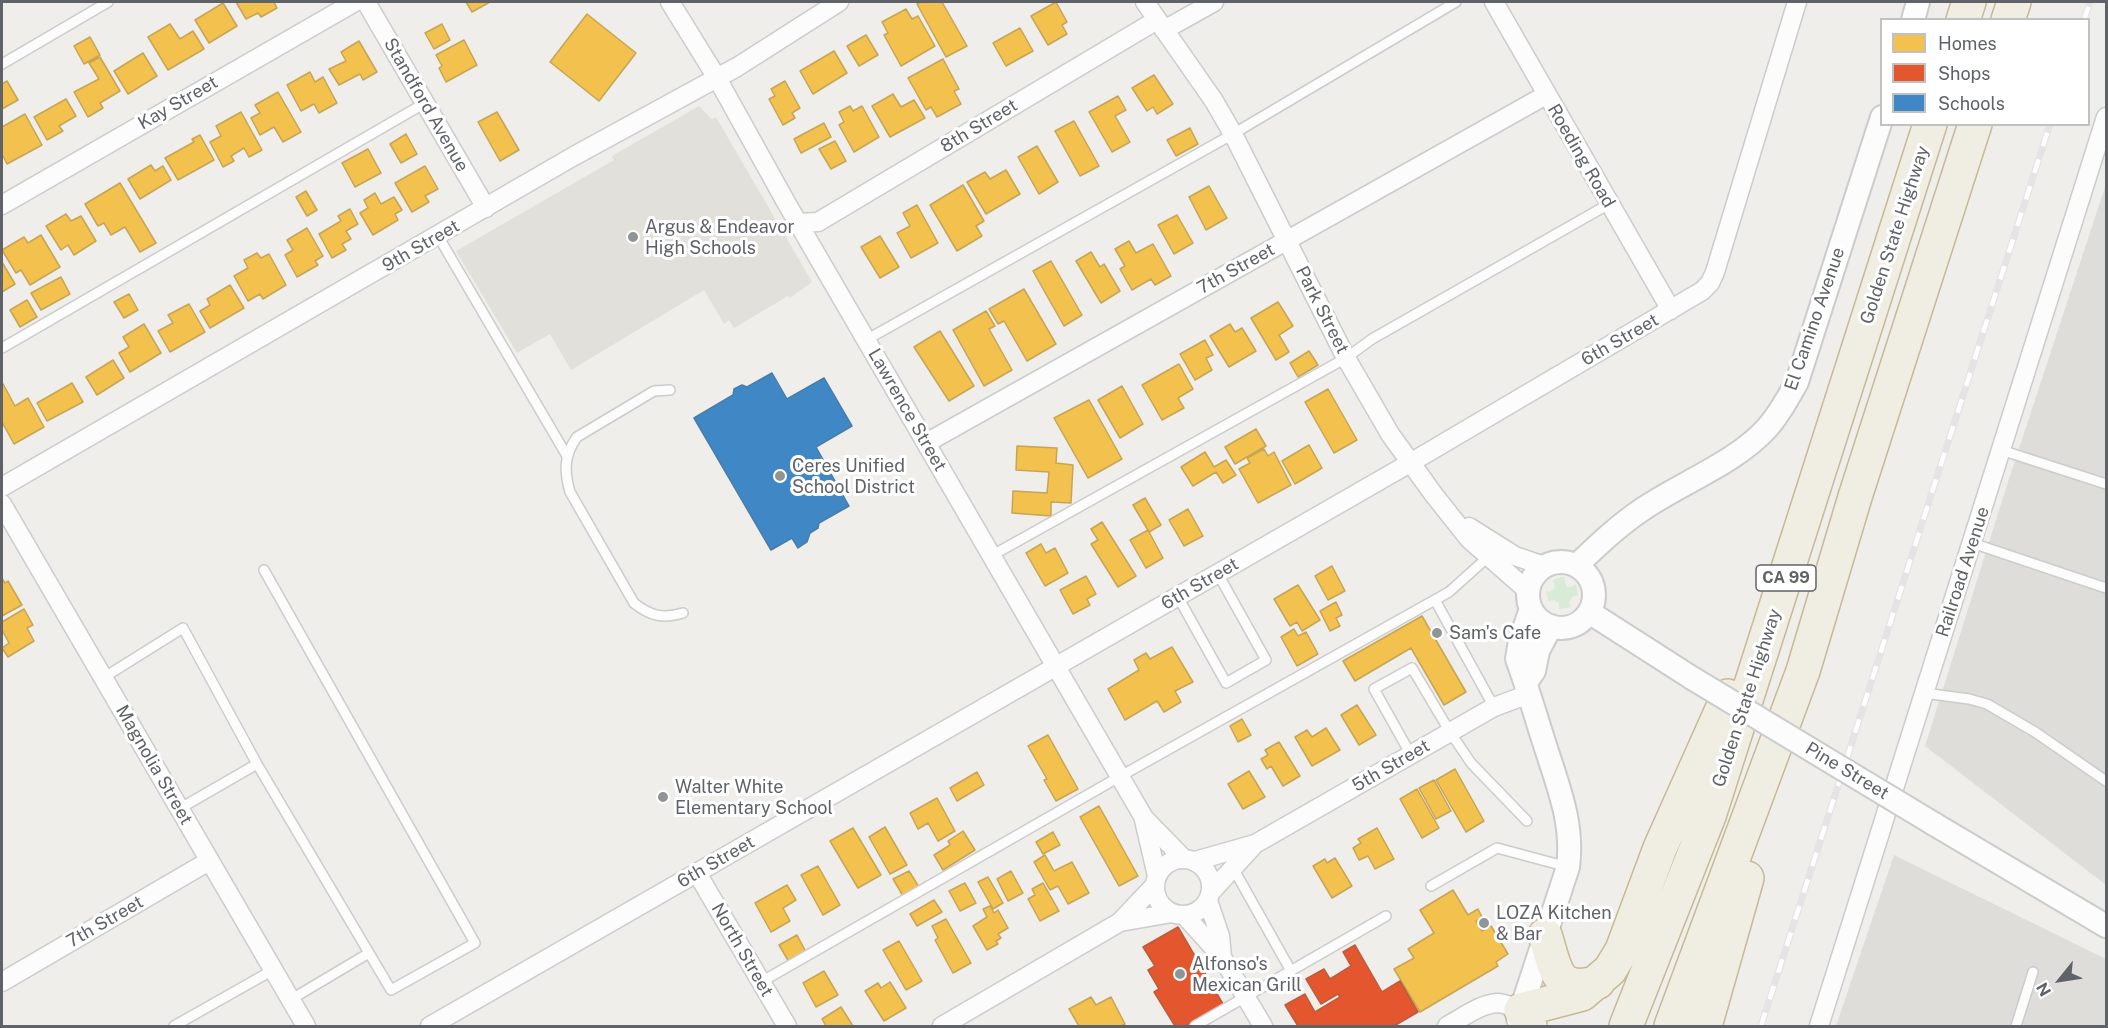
<!DOCTYPE html>
<html>
<head>
<meta charset="utf-8">
<style>
	body { margin:0 }
	#map { position:relative; width:2108px; height:1028px; overflow:hidden; background:#efeeea; font-family:"Public Sans",sans-serif }
	canvas { display:block }
	.frame { position:absolute; inset:0; border:3px solid #5f6368; pointer-events:none }
	.legend { position:absolute; left:1880px; top:18px; width:210px; height:108px; box-sizing:border-box; background:#fff; border:2px solid #bfc1c3; margin:0; padding:8px 10px; list-style:none; font-size:18px; color:#5f6368 }
	.legend li { display:flex; align-items:center; gap:12px; height:30px }
	.legend b { width:30px; border:2px solid #bfc1c3 }
	.north { position:absolute; left:2030px; top:950px; width:60px; height:60px; -webkit-text-stroke:4px #fff; paint-order:stroke; rotate:240deg; font-size:16px; font-weight:700; line-height:24px; text-align:center; color:#5f6368 }
	.north::after { content:''; display:block; margin:auto; width:21px; height:27px; background:#5f6368; clip-path:polygon(50% 0,100% 100%,50% 72%,0 100%) }
</style>
</head>
<body>
<div id="map">
<canvas width="2108" height="1028"></canvas>
<div class="frame"></div>
<ul class="legend">
<li><b style="height:16px;background:#f2c14e"></b>Homes</li>
<li><b style="height:16px;background:#e4572e"></b>Shops</li>
<li><b style="height:16px;background:#3f88c5"></b>Schools</li>
</ul>
<div class="north">N</div>
</div>
<script>
const c = document.querySelector('canvas').getContext('2d');
c.lineJoin = 'round';
function fillPath(path, color) { c.fillStyle = color; c.fill(path, 'evenodd'); }
function trace(path, color, width, dash) { c.strokeStyle = color; c.lineWidth = width; c.lineCap = dash ? 'butt' : 'round'; c.setLineDash(dash || []); c.stroke(path); }
function write(font, color, halo, rows, align = 'center') {
  c.font = font + ' "Public Sans",sans-serif'; c.lineWidth = 6; c.setLineDash([]); c.textBaseline = 'middle'; c.strokeStyle = halo; c.fillStyle = color; for (const [text, x, y, turn = 0] of rows) {
    c.save(); c.translate(x, y); c.rotate((+turn || 0) * Math.PI / 180); c.textAlign = isNaN(turn) ? turn : align; if (halo) c.strokeText(text, 0, 0); c.fillText(text, 0, 0); c.restore();
  }
}
const industrial = new Path2D(`
	M2106 184V885L1925 746 2007 485Z
	M1894 855 2106 959V1026H1836Z`);
const education = new Path2D(`
	M699 106 712 119 716 117 812 282 790 298 788 296 734 328 729 320 724 324 704 290 571 370 550 334 517 353 456 251 614 160 612 156Z`);
const green = new Path2D(`
	M1561 577H1565V583L1567 587H1571L1576 584 1578 596H1573L1569 602 1571 607 1559 609V603L1554 600 1549 602 1546 591 1550 592 1555 588 1553 580Z`);
const homes = new Path2D(`
	M236 2H274L277 8 261 17 258 13 246 19Z
	M466 2H490L472 12Z
	M921 2H942L967 46 946 57 917 4Z
	M1056 2 1067 22 1062 25 1067 34 1048 45 1031 16Z
	M223 3 237 26 209 43 195 20Z
	M906 9 912 19 918 16 935 46 901 66 884 35 888 33 882 22Z
	M587 14 636 53 599 101 550 62Z
	M170 24 180 39 193 31 204 49 168 70 148 37Z
	M442 24 450 40 434 49 425 33Z
	M1020 28 1033 51 1006 66 993 43Z
	M866 35 878 55 859 66 847 46Z
	M90 37 100 55 84 64 74 46Z
	M464 40 477 65 446 82 439 68 442 66 436 55Z
	M359 41 377 72 363 80 360 74 339 85 329 69 346 61 341 52Z
	M834 51 847 73 813 94 800 71Z
	M143 53 157 76 128 94 114 71Z
	M100 57 120 91 100 103 103 108 88 117 74 92 99 79 89 63Z
	M943 59 959 89 954 91 961 104 937 117 931 107 926 110 908 78Z
	M310 72 315 82 323 77 337 103 319 113 314 104 301 111 287 85Z
	M1154 75 1173 104 1157 114 1153 107 1147 111 1132 88Z
	M7 81 18 100 2 109V84Z
	M785 81 800 108 792 113 795 118 783 125 769 99 775 96 771 89Z
	M278 92 301 132 283 142 274 127 260 135 251 118 260 113 255 105Z
	M893 94 901 107 914 100 925 118 890 137 872 106Z
	M1118 96 1126 110 1115 116 1130 142 1112 152 1089 112Z
	M66 99 76 116 59 126 63 131 47 140 34 117Z
	M850 106 853 111 862 106 879 137 854 152 839 125 844 122 839 112Z
	M241 112 262 150 249 157 244 148 231 156 234 161 223 167 210 142 221 136 216 126Z
	M497 112 519 150 500 161 478 122Z
	M25 114 42 145 7 164 2 154V127Z
	M1074 121 1099 166 1080 176 1055 131Z
	M824 123 831 137 801 153 794 139Z
	M1190 128 1198 144 1176 156 1167 140Z
	M406 134 417 154 401 163 390 144Z
	M200 135 214 160 178 180 165 158 194 142 192 139Z
	M835 141 846 161 831 169 819 149Z
	M1037 146 1058 182 1039 194 1018 157Z
	M368 149 381 173 355 187 342 163Z
	M151 165 155 171 163 166 171 180 140 199 128 179Z
	M425 166 438 189 425 196 429 202 412 212 395 183Z
	M1006 170 1020 194 986 214 967 182 985 172 990 179Z
	M120 183 156 243 140 252 125 227 111 235 104 223 98 226 85 204Z
	M963 185 984 221 976 226 982 236 957 251 930 205Z
	M1209 186 1227 218 1206 230 1189 197Z
	M306 191 317 210 307 216 296 197Z
	M375 193 381 204 394 197 402 210 395 214 398 220 373 235 360 213 368 208 364 200Z
	M917 205 938 243 911 258 897 233 910 226 903 213Z
	M350 209 358 224 346 231 351 239 342 244 346 250 332 258 319 234 341 221 338 216Z
	M66 214 71 221 81 216 96 241 74 255 68 245 61 250 46 226Z
	M1177 215 1193 243 1174 254 1158 225Z
	M307 228 323 256 315 261 318 265 297 277 285 255 293 250 287 240Z
	M41 235 60 267 30 285 21 270 16 273 2 250 24 237 28 243Z
	M880 236 899 267 880 278 861 247Z
	M1129 241 1136 253 1153 244 1171 276 1155 285 1151 279 1132 290 1120 269 1125 266 1115 249Z
	M1091 252 1100 267 1104 264 1120 291 1101 303 1076 261Z
	M257 253 261 258 269 254 286 285 263 299 260 294 248 301 234 276 248 268 244 260Z
	M1051 261 1082 315 1064 326 1033 271Z
	M2 262 15 284 2 292Z
	M61 277 70 294 41 310 31 293Z
	M230 285 244 308 210 328 200 311 210 305 207 299Z
	M1024 289 1056 344 1027 361 1004 321 998 324 989 309Z
	M129 294 138 310 124 318 114 302Z
	M27 300 37 317 20 327 10 310Z
	M1278 302 1293 326 1279 335 1289 352 1276 360 1251 318Z
	M189 304 205 332 170 352 158 331 173 323 168 315Z
	M986 311 995 326 989 329 1012 370 984 386 953 330Z
	M144 324 161 353 130 372 119 353 129 347 123 337Z
	M1230 324 1235 332 1242 328 1256 351 1229 367 1210 336Z
	M940 331 974 386 949 401 914 347Z
	M1205 340 1213 355 1206 358 1212 370 1195 380 1180 354Z
	M1309 351 1318 365 1298 377 1290 363Z
	M113 360 124 378 97 395 86 377Z
	M1179 364 1193 389 1178 398 1184 408 1162 420 1142 385Z
	M2 382 15 406 28 398 44 427 14 444 2 422Z
	M72 383 83 402 47 421 37 403Z
	M1122 386 1143 424 1120 438 1098 400Z
	M1328 389 1357 440 1334 453 1305 402Z
	M1089 400 1122 459 1088 478 1054 418Z
	M1256 429 1266 446 1235 464 1225 447Z
	M1309 445 1322 468 1295 484 1282 461Z
	M1017 446 1057 448 1056 463 1073 465 1071 503 1051 502V516L1012 513 1013 491 1047 493 1049 472 1016 470Z
	M1264 449 1268 456 1274 452 1291 485 1258 503 1239 469 1250 463 1247 458Z
	M1205 452 1214 467 1226 460 1236 475 1223 483 1216 472 1193 486 1181 467Z
	M1145 498 1161 525 1149 532 1133 505Z
	M1188 509 1203 536 1184 546 1169 520Z
	M1102 522 1136 576 1118 587 1091 544 1098 540 1091 529Z
	M1148 530 1163 558 1146 568 1130 540Z
	M1041 544 1046 553 1055 548 1068 573 1045 586 1026 553Z
	M1332 566 1345 591 1328 600 1315 576Z
	M1086 576 1096 594 1087 599 1090 605 1073 614 1060 590Z
	M2 578 5 583 8 581 22 605 2 616Z
	M1298 585 1320 620 1302 631 1297 622 1290 626 1274 599Z
	M1336 602 1342 615 1336 618 1340 626 1330 631 1320 611Z
	M24 609 33 625 27 628 34 641 8 657 2 648 9 643 2 630V622Z
	M1422 616 1466 692 1444 705 1411 648 1355 681 1343 661Z
	M1294 629 1298 636 1306 632 1318 654 1297 666 1281 637Z
	M1172 647 1193 682 1175 691 1181 702 1164 712 1157 701 1125 720 1108 689 1139 670 1134 660 1146 653 1150 659Z
	M1357 705 1376 735 1359 745 1341 715Z
	M1242 719 1251 735 1238 742 1230 726Z
	M1326 728 1340 750 1312 766 1295 737 1307 730 1312 737Z
	M1048 735 1078 789 1056 801 1044 780 1047 779 1028 746Z
	M1279 742 1300 776 1283 786 1271 766 1267 769 1261 759 1268 755 1265 750Z
	M1455 769 1484 821 1466 832 1436 780Z
	M1249 771 1265 797 1243 809 1228 784Z
	M977 772 984 785 957 801 950 788Z
	M1434 780 1451 811 1436 819 1419 788Z
	M1417 789 1439 828 1422 838 1400 799Z
	M937 798 955 831 938 841 928 823 918 829 910 813Z
	M1099 806 1138 876 1119 886 1080 817Z
	M885 827 907 865 890 874 869 837Z
	M853 828 881 875 858 888 830 841Z
	M1377 828 1394 859 1375 869 1368 856 1359 860 1353 848 1361 843 1358 839Z
	M963 831 975 850 943 870 934 855 950 845 948 841Z
	M1053 832 1060 845 1043 854 1036 842Z
	M1045 855 1054 871 1072 862 1089 893 1068 904 1058 886 1050 890 1034 862Z
	M1335 858 1352 886 1332 898 1313 866 1325 859 1327 863Z
	M818 866 840 905 823 915 801 875Z
	M909 871 919 887 903 896 893 879Z
	M1011 871 1023 893 1008 901 997 879Z
	M988 877 1003 903 993 909 978 882Z
	M965 883 976 903 960 911 949 891Z
	M1043 883 1059 911 1040 921 1028 899 1035 895 1032 889Z
	M787 885 796 900 783 908 790 921 771 932 755 903Z
	M1453 890 1468 915 1478 909 1482 917 1476 921 1482 931 1491 926 1508 954 1496 962 1498 966 1420 1012 1394 969 1414 958 1408 949 1434 933 1420 910Z
	M934 900 942 912 917 926 910 914Z
	M990 906 994 913 998 910 1008 928 998 934 1001 938 996 941 998 944 987 950 973 926 987 917 983 909Z
	M946 919 971 963 953 973 935 940 938 938 932 926Z
	M797 935 806 952 789 962 779 945Z
	M899 941 922 981 906 990 883 950Z
	M824 971 838 995 816 1007 803 983Z
	M890 982 906 1008 884 1021 865 991 878 983 881 988Z
	M1091 997 1096 1005 1111 997 1125 1024 1121 1026H1079L1069 1009Z
	M841 1007 853 1026H826L822 1019Z`);
const shops = new Path2D(`
	M1178 927 1223 1004 1185 1026H1175L1154 992 1159 989 1148 970 1155 966 1143 947Z
	M1355 945 1382 992 1400 981 1418 1012 1394 1026H1298L1285 1005 1305 994 1315 1012 1340 997 1338 994 1321 1004 1306 979 1324 969 1330 979 1351 966 1343 952Z`);
const schools = new Path2D(`
	M772 373 787 399 824 378 852 426 816 447 849 506 819 523 818 528 810 533 807 542 798 548 792 538 771 550 694 418 733 395 734 389 742 385 747 387Z`);
const service = new Path2D(`
	M2 64 108 2
	M438 236 567 456
	M866 340 1233 134 1456 2
	M2 348 425 103
	M670 390 654 391 577 437C564 455 564 471 570 492L634 603C650 616 663 619 683 613
	M2001 450 2106 484
	M1972 543 2106 588
	M991 556 1346 358 1372 339 1609 204
	M1178 597 1226 683 1266 660 1218 574
	M1435 600 1494 707
	M103 678 183 628 257 764 179 809
	M1924 693 1969 699 1987 704 2035 732 2106 781
	M1411 755 1374 689 1412 668 1450 732 1471 763 1527 821
	M257 764 391 990 475 943 264 570
	M1233 868 1291 971
	M1431 886 1497 848 1568 867
	M761 982 1119 777 1449 592 1488 557
	M290 1000 369 953
	M174 1026 273 970
	M1195 1026 1386 916
	M2016 1026 2033 972`);
const minor = new Path2D(`
	M366 2 486 208
	M670 2 717 78 787 204 1144 818 1184 859
	M1145 2 1214 101 1233 134 1346 358 1390 434 1434 495 1469 539 1528 591
	M1494 2 1671 310
	M1164 30 1214 2
	M2 205 355 2
	M798 223 818 222 1157 20
	M926 443 1546 95
	M2 487 574 156 737 67 839 2
	M2 504 306 1026
	M1469 527 1515 556 1544 566
	M1144 820 1157 876
	M1155 887a28 28 0 1 1 56 0a28 28 0 1 1-56 0Z
	M1195 861 1255 844 1494 707 1529 694
	M697 873 787 1026
	M1212 891 1255 844
	M1208 901 1220 936 1222 957
	M1185 916 1222 957 1263 1026
	M1120 922 1172 913
	M2 982 209 861
	M430 1026 1410 463 1702 291 1710 283 1715 272 1797 2
	M942 1026 1120 922 1155 885
	M1447 1026C1462 1018 1480 1004 1497 1003 1505 1003 1514 1008 1521 1010
	M1819 1026 2106 117`);
const tertiary = new Path2D(`
	M1913 20 1918 2
	M1528 595a33 33 0 1 1 66 0a33 33 0 1 1-66 0Z
	M1577 565C1598 545 1619 525 1643 509 1681 483 1737 462 1767 428 1779 415 1788 398 1797 382L1882 117
	M1589 612 1692 678
	M1526 682 1534 671 1538 651 1551 626
	M1934 824 2106 926
	M1518 1019 1568 867C1574 822 1557 784 1544 742 1535 714 1527 686 1517 659L1520 640 1531 609`);
const motorway = new Path2D(`
	M1963 20 1969 2
	M2008 20 2014 2
	M1545 935C1556 968 1555 995 1598 982
	M1530 1026 1521 1010 1582 994 1610 970 1622 950 1660 848 1728 696
	M1626 1026 1709 816 1930 124
	M1671 1026 1803 671 1855 497 1975 124
	M1705 1026 1747 878`);
const rail = new Path2D(`
	M2084 20 2090 2
	M1761 1026 2050 124`);
const tertiaryBridge = new Path2D(`
	M1692 678 1934 824`);
const markers = [
	[633,237,6,"#919496"],
	[780,476,6,"#919496"],
	[1437,633,6,"#919496"],
	[663,797,6,"#919496"],
	[1484,923,6,"#919496"],
	[1180,974,6,"#919496"]
];
const shields = [
	[1786,578,60]
];
const shieldNames = [
	["CA 99",1786,578]
];
const streetNames = [
	["Kay Street",178,103,-30],
	["Standford Avenue",426,105,60],
	["8th Street",979,126,-31],
	["Roeding Road",1581,156,60],
	["Golden State Highway",1895,235,-72],
	["9th Street",421,246,-30],
	["7th Street",1236,269,-29],
	["Park Street",1322,310,63],
	["El Camino Avenue",1815,319,-71],
	["6th Street",1620,340,-30],
	["Lawrence Street",907,410,60],
	["Railroad Avenue",1963,572,-72],
	["6th Street",1200,584,-30],
	["Golden State Highway",1747,698,-72],
	["Magnolia Street",154,765,60],
	["5th Street",1391,766,-30],
	["Pine Street",1847,771,31],
	["6th Street",716,862,-30],
	["7th Street",105,922,-30],
	["North Street",742,950,60]
];
const poiNames = [
	["Argus & Endeavor",645,227],
	["High Schools",645,248],
	["Ceres Unified",792,466],
	["School District",792,487],
	["Sam's Cafe",1449,633],
	["Walter White",675,787],
	["Elementary School",675,808],
	["LOZA Kitchen",1496,913],
	["& Bar",1496,934],
	["Alfonso's",1192,964],
	["Mexican Grill",1192,985]
];
fillPath(industrial, '#dfddda');
fillPath(education, '#e2e0da');
fillPath(green, '#d8ebd6');
fillPath(homes, '#f2c14e');
trace(homes, '#c6a556', 1.5);
fillPath(shops, '#e4572e');
trace(shops, '#bc5b3f', 1.5);
fillPath(schools, '#3f88c5');
trace(schools, '#497da9', 1.5);
trace(service, '#cbcccc', 12);
trace(minor, '#cbcccc', 21);
trace(tertiary, '#cbcccc', 26);
trace(motorway, '#c8b996', 36);
trace(service, '#fdfcfc', 9);
trace(minor, '#fdfcfc', 18);
trace(tertiary, '#fdfcfc', 22);
trace(motorway, '#f0ede3', 33);
trace(rail, '#e4e4e4', 7);
trace(rail, '#fff', 4.5, [14]);
trace(tertiaryBridge, '#cbcccc', 26, []);
trace(tertiaryBridge, '#fdfcfc', 22);
for (const [x, y, r, color] of markers) { const dot = new Path2D(); dot.arc(x, y, r, 0, 2 * Math.PI); c.fillStyle = color; c.fill(dot); trace(dot, '#fff', 2); }
for (const [x, y, w] of shields) { const box = new Path2D(); box.roundRect(x - w / 2, y - 13, w, 26, 4.5); c.fillStyle = '#fff'; c.fill(box); trace(box, '#5f6368', 1.5); }
write('bold 16px', '#5f6368', null, shieldNames);
write('18px', '#5f6368', '#fff', streetNames);
write('18px', '#5f6368', '#fff', poiNames, 'left');
</script>
</body>
</html>
